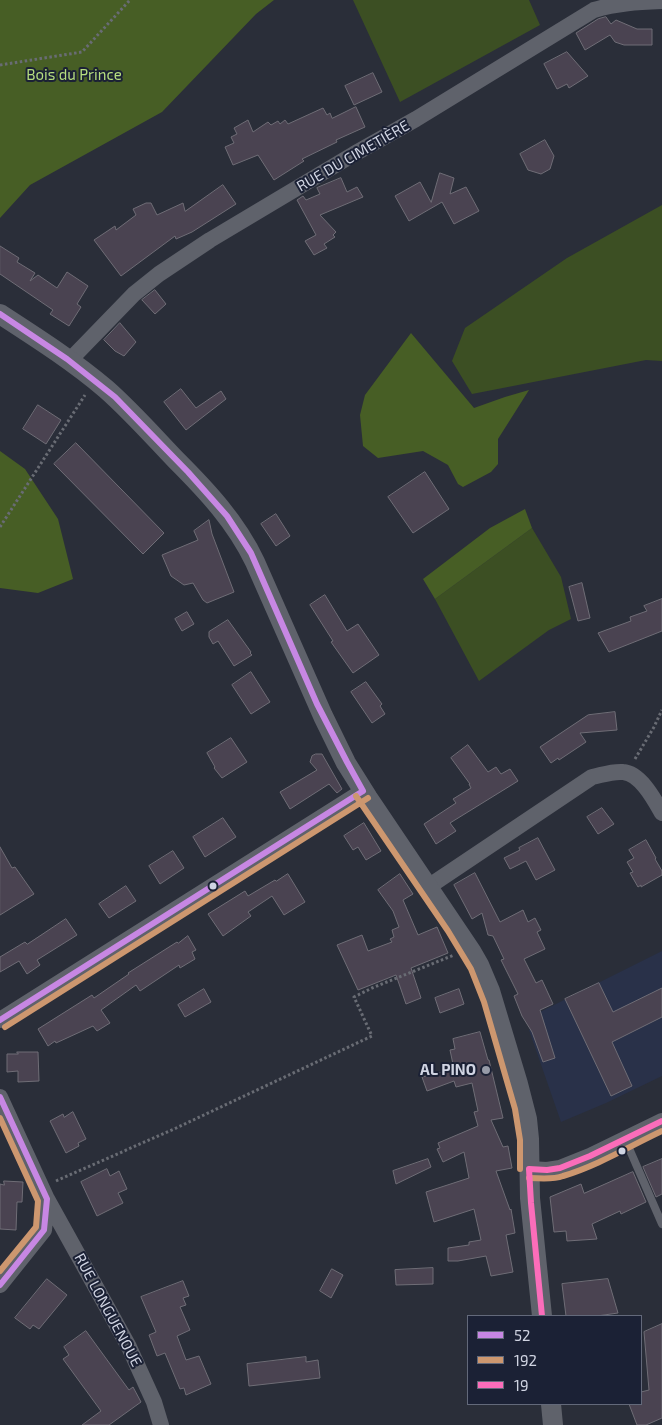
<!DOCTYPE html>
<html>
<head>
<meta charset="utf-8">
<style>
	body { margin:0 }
	#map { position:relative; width:662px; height:1425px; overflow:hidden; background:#2a2e39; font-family:"Exo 2",sans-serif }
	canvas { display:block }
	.legend { position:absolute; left:467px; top:1315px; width:175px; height:90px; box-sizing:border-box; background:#1b2135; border:1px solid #63697a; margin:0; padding:6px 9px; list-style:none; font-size:15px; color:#d0d4e2 }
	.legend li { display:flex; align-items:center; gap:10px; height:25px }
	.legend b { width:25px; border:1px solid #63697a }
</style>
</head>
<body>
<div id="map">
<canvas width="662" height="1425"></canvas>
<ul class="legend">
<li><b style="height:6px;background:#c787e3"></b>52</li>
<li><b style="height:6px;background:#cd976f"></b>192</li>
<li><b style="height:6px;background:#fb6dba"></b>19</li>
</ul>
</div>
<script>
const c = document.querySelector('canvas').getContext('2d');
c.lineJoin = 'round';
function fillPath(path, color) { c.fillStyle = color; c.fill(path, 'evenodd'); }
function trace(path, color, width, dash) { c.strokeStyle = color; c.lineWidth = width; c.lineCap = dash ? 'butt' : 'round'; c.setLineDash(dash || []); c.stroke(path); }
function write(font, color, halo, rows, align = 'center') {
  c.font = font + ' "Exo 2",sans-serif'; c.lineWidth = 4; c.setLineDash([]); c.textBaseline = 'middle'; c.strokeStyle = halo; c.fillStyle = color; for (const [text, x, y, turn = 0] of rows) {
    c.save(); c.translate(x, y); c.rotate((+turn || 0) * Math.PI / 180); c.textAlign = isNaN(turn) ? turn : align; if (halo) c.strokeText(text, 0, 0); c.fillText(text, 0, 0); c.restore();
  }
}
const built = new Path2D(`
	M662 951V1076L606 1103 561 1122 529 1030 543 1025 538 1013Z`);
const green = new Path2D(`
	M353 0H529L540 25 400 102Z
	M662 205V361L646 360 472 394 452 361 465 328 567 258Z
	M532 528 561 577 571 619 549 630 479 681 435 599Z`);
const forest = new Path2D(`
	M0 0H274L256 14 162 112 30 185 0 218Z
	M411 333 474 408 505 397 529 390 498 439V464L491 472 463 487 458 484 448 465 423 451 378 458 363 446 360 415 365 395Z
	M0 451 25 469 58 519 73 579 38 593 0 588Z
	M525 509 532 528 435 599 423 579 490 528Z`);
const building = new Path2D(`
	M606 17 611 24 616 20 637 29H652V45H624L615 42 610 35 585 50 576 33 598 19Z
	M567 52 588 76 569 88 567 84 557 89 544 64Z
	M373 73 382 92 354 105 345 86Z
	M356 107 365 127 336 140 337 142 302 159 304 161 274 180 258 155 233 165 225 147 234 143 231 137 237 134 234 128 248 120 253 132 268 122 271 125 278 121 280 124 285 120 288 124 323 108 327 115 330 113 332 118Z
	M545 140 554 156 550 169 541 174 528 170 520 154Z
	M440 173 454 178 450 194 466 187 479 211 454 224 442 202 409 221 395 196 420 182 431 202Z
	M341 178 347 192 357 187 363 197 320 215 336 232 333 235 335 237 324 244 327 248 314 255 305 241 316 235 297 200 303 196 306 200 320 194 317 188Z
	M223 185 236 204 192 232 176 239 175 236 121 276 94 240 115 226 116 230 136 215 133 209 146 203H151L157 215 183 203 185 211Z
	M0 246 19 258 17 262 35 273 30 281 38 275 57 288 67 272 88 286 77 304 81 307 69 326 50 314 53 310 0 274Z
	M155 290 166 304 155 314 142 300Z
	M120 323 136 342 124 356 115 351 104 340Z
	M181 389 196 408 221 391 226 399 186 430 164 402Z
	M38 405 61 420 46 444 23 429Z
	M76 443 164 533 143 554 54 464Z
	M425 472 449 509 413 533 388 497Z
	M276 514 290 536 276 546 261 524Z
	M209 520 212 534 234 592 207 603 203 600 193 583 184 585 171 576 162 555 198 540 194 531Z
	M582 583 590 618 578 621 569 587Z
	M325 595 347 631 358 624 379 655 353 673 331 642 333 641 310 605Z
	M662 599V631L609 652 598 633 631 621 630 617 647 611 644 606Z
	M187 612 194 624 182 631 175 619Z
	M228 620 251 652 250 653 252 655 234 666 218 641 213 644 209 637V632Z
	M251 672 270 702 251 714 232 685Z
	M366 682 382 704 380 706 385 714 372 723 351 692Z
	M615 712 617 730 580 733 586 742 559 760 558 758 551 763 540 747 588 715Z
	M231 738 247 762 222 778 214 768 215 767 207 753Z
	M468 745 488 772 496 767 501 774 510 769 518 781 450 823 456 831 436 844 424 824 456 803 453 799 471 788 469 784H470L451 758Z
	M316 754H322L342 789 337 793 329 784 290 809 280 792 317 770 310 762 312 756Z
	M602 808 614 824 598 834 587 817Z
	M223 818 236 837 205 857 193 837Z
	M364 823 381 851 366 860 358 847 353 850 344 836Z
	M538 838 555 870 536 880 526 861 510 869 504 858 520 850 519 848Z
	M646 840 656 858 655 859 662 871V875L641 887V885L638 887 630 873 633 872 627 862 634 858 629 850Z
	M0 847 12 868 15 867 34 894 0 915Z
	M173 851 184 868 160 884 149 866Z
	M475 873 500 922 523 910 528 922 535 918 541 930 537 932 545 949 524 959 536 983 542 980 553 1004 540 1010 555 1058 543 1062 532 1032 522 1016 514 996 518 994 501 960 504 959 493 936 488 935 482 913 472 919 454 885Z
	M288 874 305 902 284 915 272 896 248 912 251 916 223 936 208 914 245 891 248 896 275 880 276 881Z
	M400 874 413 894 403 900 418 935 437 927 448 953 411 968 421 998 406 1004 396 975 358 990 337 945 362 935 368 951 392 942 390 939 394 937 392 930 399 927 393 911 378 890Z
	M126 886 136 901 109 918 99 904Z
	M66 919 77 935 37 960 40 965 27 974 19 961 0 972V957L25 942 27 944Z
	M188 936 196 950 192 952 195 959 180 968 179 965 140 991 136 985 101 1010 110 1023 97 1031 93 1026 56 1043 55 1041 48 1046 38 1029 92 995 94 998 129 974 128 973 177 942 178 943Z
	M599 983 613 1012 662 988V1017L612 1042 632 1086 611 1096 565 999Z
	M204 989 211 1002 185 1017 178 1005Z
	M459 989 464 1004 440 1013 435 998Z
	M480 1032 488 1060H489L503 1118 491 1120 503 1147 508 1146 512 1168 496 1171 510 1210 511 1209 515 1233 506 1235 513 1272 491 1276 486 1256 458 1261H448V1248L469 1245V1242L481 1240 474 1209 434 1222 426 1192 469 1178 464 1152 443 1162 437 1149 440 1148 438 1143 478 1126 474 1112 478 1111 472 1083 456 1087 454 1081 427 1091 422 1077 454 1069 450 1050 455 1049 453 1039Z
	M17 1052H38L39 1081 18 1082V1071L7 1072V1054H18Z
	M73 1112 86 1139 78 1143 79 1146 66 1153 50 1121 63 1114 64 1117Z
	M428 1159 431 1167 396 1184 393 1171Z
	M662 1159V1194L656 1197 643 1167Z
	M107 1169 110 1176 119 1171 127 1189 118 1193 123 1203 97 1216 81 1182Z
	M633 1172 646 1202 621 1214 620 1211 592 1224 597 1239 567 1241 566 1231 554 1232 550 1197 581 1184 584 1193Z
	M4 1181 23 1182 22 1202H17L16 1230 0 1229V1184L4 1185Z
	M433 1268V1284L396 1285 395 1270Z
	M332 1269 343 1275 331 1298 320 1291Z
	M47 1279 67 1295 39 1329 33 1325 30 1329 15 1318Z
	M608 1279 618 1313 597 1316H566L562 1284Z
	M183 1281 189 1296 183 1298 186 1305 180 1307 190 1330 177 1336 186 1360 199 1356 211 1384 186 1395 184 1388 180 1389 165 1353 157 1356 149 1335 156 1332 141 1297Z
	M662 1324V1418L646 1425H637L629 1404H641V1392L649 1390 644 1332Z
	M86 1331 129 1390 133 1387 141 1402 109 1425H82L101 1411 63 1359 69 1355 64 1347Z
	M306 1357V1362L318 1360 320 1378 249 1386 247 1364Z`);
const path = new Path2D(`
	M0 65 82 52 130 0
	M0 527 85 395
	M635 759 654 727 662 710
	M56 1181 174 1129 372 1036 354 997 372 988 454 955`);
const service = new Path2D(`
	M625 1139 662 1224`);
const minor = new Path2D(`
	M70 360 134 294 159 274 210 240 354 154 416 119 594 10C617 3 638 2 662 1
	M428 887 592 777C602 775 612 771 623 772 640 773 654 799 662 813
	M0 1020 363 791
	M0 1097 47 1199 129 1347 154 1402 161 1425
	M529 1169 547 1170 560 1168 590 1156 662 1121
	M0 1285 44 1230 47 1199`);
const tertiary = new Path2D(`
	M0 314C37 338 73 361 106 389 131 411 153 436 176 460 207 491 236 522 255 562L323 716 346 763 368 798 471 951 479 965 490 991 518 1084 527 1119 529 1139 530 1198 542 1316
	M551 1404 553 1425`);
const bus1 = new Path2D(`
	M0 314 67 359 115 397 188 472 227 516 251 553 317 704 347 762 363 791
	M0 1020 363 791
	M0 1097 47 1199 44 1230 0 1285`);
const bus2 = new Path2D(`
	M356 796 448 931 471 969 484 1002 515 1109 520 1140V1169
	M5 1027 368 798
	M0 1118 38 1201 36 1227 0 1271
	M529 1178C540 1178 552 1180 563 1176 597 1166 630 1146 662 1131`);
const bus3 = new Path2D(`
	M529 1169 531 1203 542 1316
	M529 1169 547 1170 560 1168 590 1156 662 1121`);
const markers = [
	[213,886,4.5,"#d0d4e2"],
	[486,1070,5,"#969aa7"],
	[622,1151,4.5,"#d0d4e2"]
];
const parkNames = [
	["Bois du Prince",74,75]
];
const streetNames = [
	["RUE DU CIMETIÈRE",353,156,-30],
	["RUE LONGUENOUE",108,1310,62]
];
const poiNames = [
	["AL PINO",476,1070]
];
fillPath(built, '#293149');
fillPath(green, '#3c4f23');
fillPath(forest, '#475e25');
fillPath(building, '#4a4351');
trace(building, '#6f6d76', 1);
trace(path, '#696c74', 3, [2.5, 2.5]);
trace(service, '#5f626b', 8);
trace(minor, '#5f626b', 16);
trace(tertiary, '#5f626b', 20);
trace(bus1, '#c787e3', 6);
trace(bus2, '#cd976f', 6);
trace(bus3, '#fb6dba', 6);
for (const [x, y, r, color] of markers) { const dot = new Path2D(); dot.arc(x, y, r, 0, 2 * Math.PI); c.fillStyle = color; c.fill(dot); trace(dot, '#1b2135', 2); }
write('15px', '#b6de7f', '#1b2135', parkNames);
write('15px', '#d0d4e2', '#1b2135', streetNames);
write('bold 15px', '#d0d4e2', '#1b2135', poiNames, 'right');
</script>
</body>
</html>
